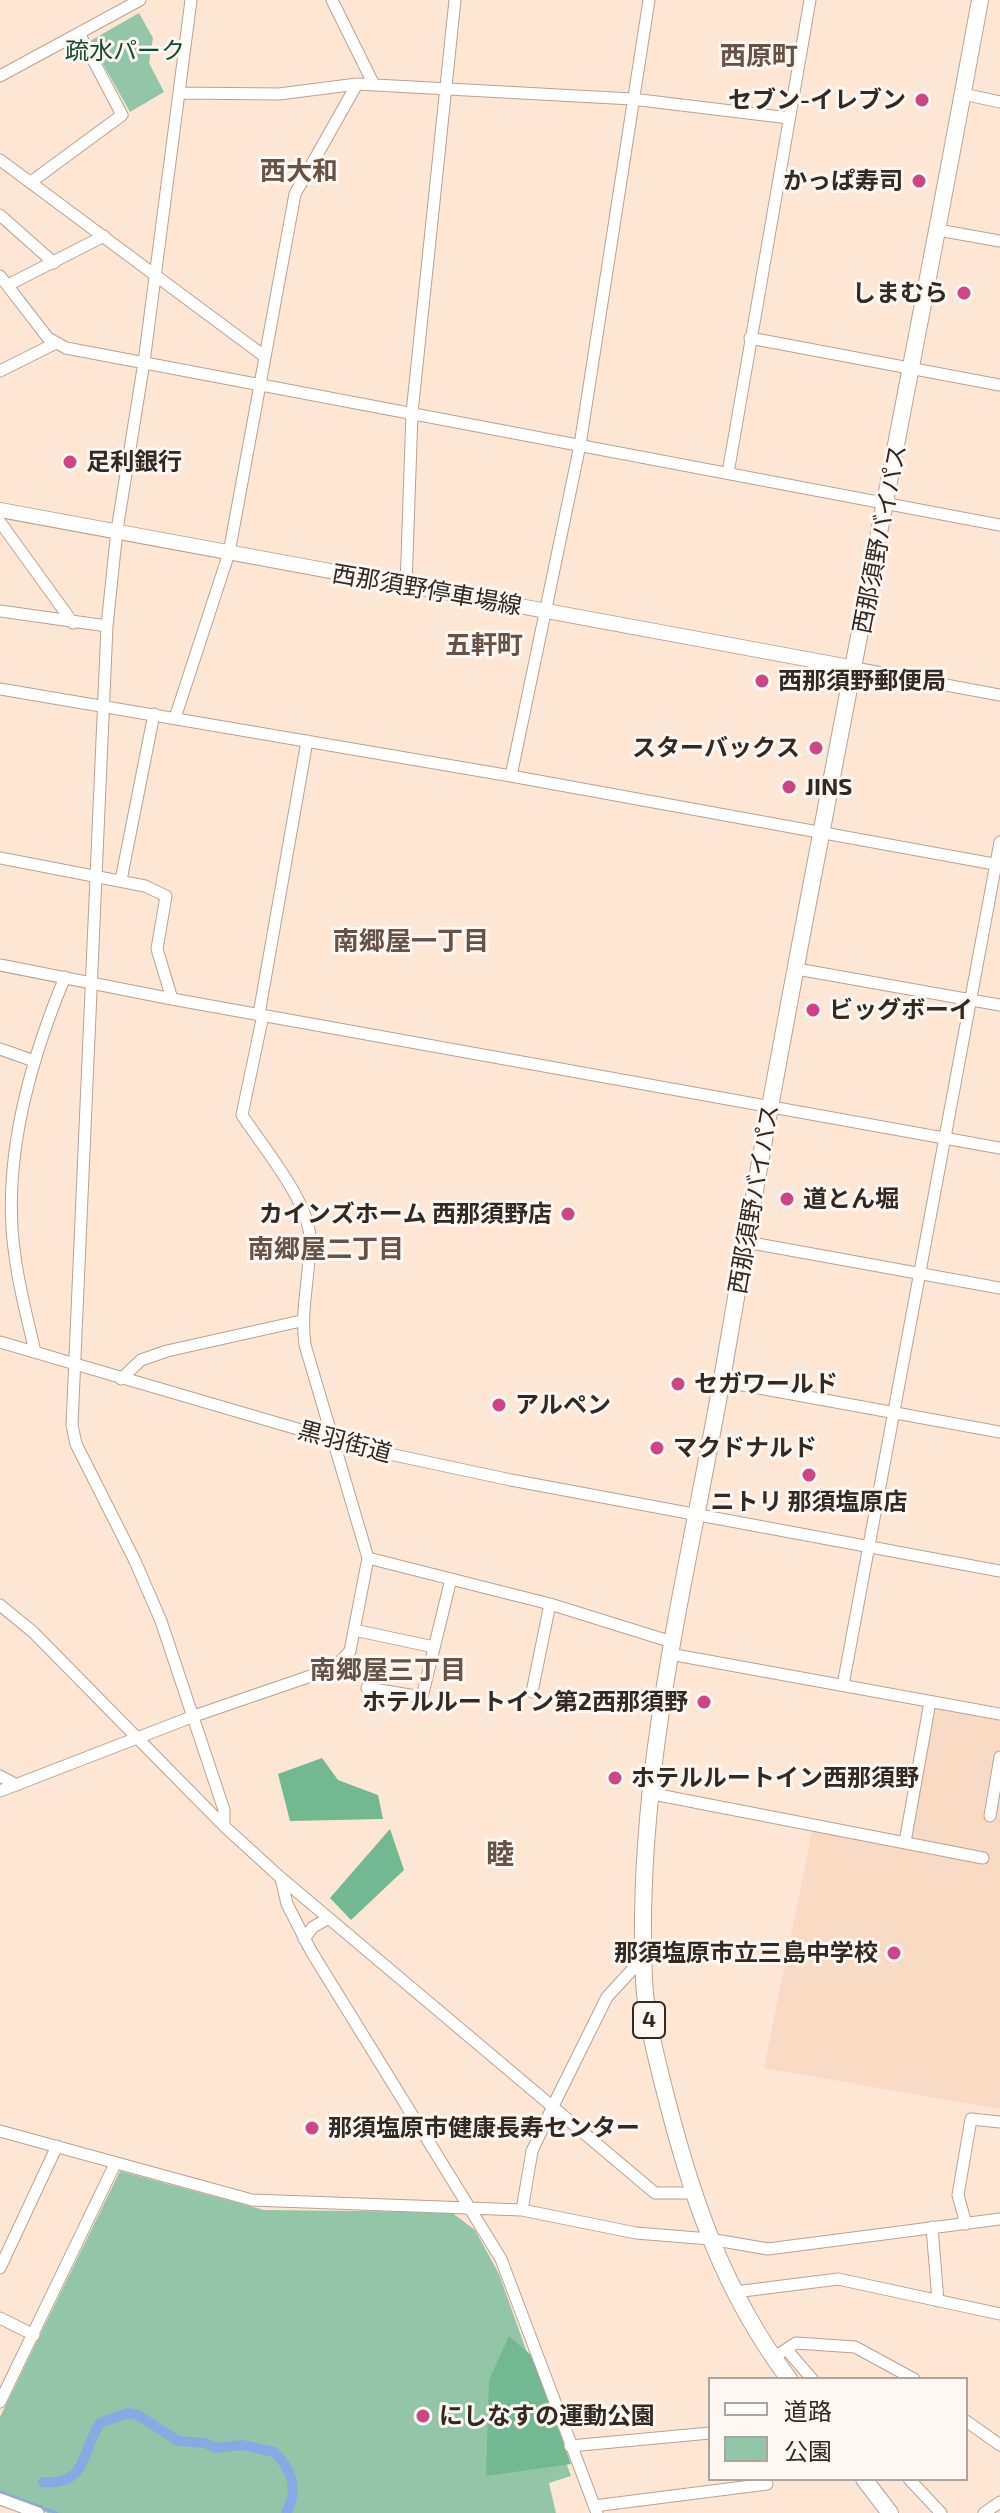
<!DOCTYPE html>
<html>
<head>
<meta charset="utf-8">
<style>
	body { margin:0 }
	#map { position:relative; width:1000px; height:2513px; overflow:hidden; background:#fee6d5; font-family:"Exo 2","Noto Sans JP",sans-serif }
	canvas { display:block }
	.legend { position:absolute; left:708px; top:2377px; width:260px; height:104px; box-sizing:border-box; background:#fcf7f3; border:2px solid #aba5a0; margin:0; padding:10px 14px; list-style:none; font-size:24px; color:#322923 }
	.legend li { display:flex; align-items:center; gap:16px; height:40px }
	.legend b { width:40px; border:2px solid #aba5a0 }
</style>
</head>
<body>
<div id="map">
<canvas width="1000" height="2513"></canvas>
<ul class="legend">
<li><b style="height:10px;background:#fff"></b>道路</li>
<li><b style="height:22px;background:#93c6a8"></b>公園</li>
</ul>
</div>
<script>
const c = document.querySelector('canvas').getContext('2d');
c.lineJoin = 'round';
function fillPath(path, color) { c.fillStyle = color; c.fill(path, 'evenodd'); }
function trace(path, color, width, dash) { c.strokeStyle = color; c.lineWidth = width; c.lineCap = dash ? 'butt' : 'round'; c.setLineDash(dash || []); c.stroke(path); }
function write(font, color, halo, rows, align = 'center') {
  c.font = font + ' "Exo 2","Noto Sans JP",sans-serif'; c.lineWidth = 6; c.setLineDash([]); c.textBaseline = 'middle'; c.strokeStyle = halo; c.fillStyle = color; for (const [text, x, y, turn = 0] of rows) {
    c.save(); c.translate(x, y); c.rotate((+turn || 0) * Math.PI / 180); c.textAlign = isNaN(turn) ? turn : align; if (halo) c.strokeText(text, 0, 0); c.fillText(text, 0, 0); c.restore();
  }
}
const built = new Path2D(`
	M934 1706 1000 1719V2109L764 2068 814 1821 910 1838Z`);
const green = new Path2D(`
	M139 13 153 38 149 63 164 92 130 112 90 41Z
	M120 2171 264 2210 451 2212 475 2230 499 2274 571 2476 549 2483 556 2513H48L0 2495V2417Z`);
const forest = new Path2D(`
	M322 1758 338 1780 378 1795 383 1819 290 1821 278 1774Z
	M390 1829 404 1870 351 1920 330 1898Z
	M509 2336 532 2356 571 2464 486 2476 489 2380Z`);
const stream = new Path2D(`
	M0 2492 57 2513`);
const canal = new Path2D(`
	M43 2482C88 2486 81 2451 100 2423L128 2413 138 2415 178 2441 205 2443 216 2448 242 2445 274 2452C292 2469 299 2490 286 2513`);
const minor = new Path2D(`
	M191 0 144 362 117 530 107 626 72 1425 76 1444 135 1561 161 1621 224 1810V1826
	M332 0 373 83
	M0 76 140 0
	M179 93 279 94 357 84
	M963 94 1000 102
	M0 160 264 356
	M31 182 122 115 79 33
	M0 215 54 263
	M938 230 1000 241
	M0 276 48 338 66 348 1000 525
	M8 285 104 236
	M750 338 1000 385
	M0 371 54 344
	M728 473 810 0
	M0 522 73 623
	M406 586 412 413 455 0
	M0 611 107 626
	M855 668 1000 695
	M0 689 511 776 1000 865
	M175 718 229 553 295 194 357 84 632 99 789 118
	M511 776 580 445 649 0
	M0 858 145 886 166 896 157 949 172 999
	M121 880 154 714
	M0 965 172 999 1000 1148
	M797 969 1000 1005
	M259 1014 307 741
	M0 1049 34 1061
	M746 1242 1000 1288
	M0 1342 366 1449 511 1480 1000 1571
	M35 1352C28 1320 19 1289 15 1256 1 1164 30 1061 65 977
	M121 1379 141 1360 167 1351 301 1321
	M721 1381 1000 1432
	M368 1558 550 1604 672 1642
	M0 1605 33 1632 224 1826 281 1878 655 2193H691
	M354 1630 434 1647
	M670 1654 1000 1714
	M843 1685 1000 842
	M367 1688 422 1697 451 1579
	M532 1692 550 1604
	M0 1776 17 1785
	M0 1791 194 1716 334 1668 350 1651 368 1558 305 1345C300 1309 310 1276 310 1240 310 1202 262 1146 242 1115L263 1015
	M648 1793 983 1858
	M990 1816 1000 1757
	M905 1842 930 1702
	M281 1878 287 1904 311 1951 501 2259 597 2513
	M304 1939 313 1927 329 1918
	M0 2131 252 2200 522 2210 636 2233 710 2239 768 2249 1000 2219
	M522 2210 532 2151 553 2106 607 1997 643 1958
	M966 2224 958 2195 971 2119 1000 2122
	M932 2227 938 2301
	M0 2268 57 2146
	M735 2292 838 2279 1000 2314
	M0 2318 34 2335
	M787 2350 812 2379
	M773 2358 796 2343 855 2347 914 2379
	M0 2402 115 2164
	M966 2421 1000 2445
	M570 2446 710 2433
	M909 2479 941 2513
	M0 2499 38 2513
	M594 2506 767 2484
	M984 2513 1000 2502`);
const major = new Path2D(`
	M0 510 855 668`);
const highway = new Path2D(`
	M789 2379C725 2294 693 2202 667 2100 657 2061 646 2020 644 1980 634 1766 692 1559 727 1350 804 899 898 450 980 0
	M864 2479 890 2513`);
const markers = [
	[922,100,8,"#cd4583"],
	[919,181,8,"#cd4583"],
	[964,293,8,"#cd4583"],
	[70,462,8,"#cd4583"],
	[762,681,8,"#cd4583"],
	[816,748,8,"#cd4583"],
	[789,787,8,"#cd4583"],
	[813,1010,8,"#cd4583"],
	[787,1199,8,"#cd4583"],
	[568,1214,8,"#cd4583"],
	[678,1384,8,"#cd4583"],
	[499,1405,8,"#cd4583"],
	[657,1448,8,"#cd4583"],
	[809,1475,8,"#cd4583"],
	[704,1702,8,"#cd4583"],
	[615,1778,8,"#cd4583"],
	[894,1953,8,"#cd4583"],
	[312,2128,8,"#cd4583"],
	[423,2416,8,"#cd4583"]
];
const shields = [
	[649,2020,32]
];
const shieldNames = [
	["4",649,2020]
];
const parkNames = [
	["疏水パーク",125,51]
];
const poiNames = [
	["セブン-イレブン",906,100,"right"],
	["かっぱ寿司",903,181,"right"],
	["しまむら",948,293,"right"],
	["足利銀行",86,462],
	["西那須野郵便局",778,681],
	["スターバックス",800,748,"right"],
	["JINS",805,787],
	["ビッグボーイ",829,1010],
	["道とん堀",803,1199],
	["カインズホーム 西那須野店",552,1214,"right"],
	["セガワールド",694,1384],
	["アルペン",515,1405],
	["マクドナルド",673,1448],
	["ニトリ 那須塩原店",809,1502,"center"],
	["ホテルルートイン第2西那須野",688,1702,"right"],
	["ホテルルートイン西那須野",631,1778],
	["那須塩原市立三島中学校",878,1953,"right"],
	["那須塩原市健康長寿センター",328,2128],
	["にしなすの運動公園",439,2416]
];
const streetNames = [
	["西那須野バイパス",880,539,-79],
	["西那須野停車場線",427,590,10],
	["西那須野バイパス",754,1199,-80],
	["黒羽街道",345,1442,15]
];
const neighbourhoodNames = [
	["西原町",759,56],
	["西大和",299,171],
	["五軒町",484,645],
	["南郷屋一丁目",411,941],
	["南郷屋二丁目",326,1249],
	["南郷屋三丁目",388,1670]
];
const quarterNames = [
	["睦",500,1855]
];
fillPath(built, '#f9dac5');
fillPath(green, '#93c6a8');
fillPath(forest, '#72b992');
trace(stream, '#88a9e3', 3);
trace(canal, '#88a9e3', 10);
trace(minor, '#b9a292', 13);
trace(major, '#b9a292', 16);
trace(highway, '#b9a292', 18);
trace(minor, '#fff', 11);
trace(major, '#fff', 14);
trace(highway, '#fff', 16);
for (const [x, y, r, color] of markers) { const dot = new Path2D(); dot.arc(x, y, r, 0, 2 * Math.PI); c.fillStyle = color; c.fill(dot); trace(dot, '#fcf7f3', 3); }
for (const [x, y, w] of shields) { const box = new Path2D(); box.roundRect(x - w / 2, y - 18, w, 36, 6); c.fillStyle = '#fcf7f3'; c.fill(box); trace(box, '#322923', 2); }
write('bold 22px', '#322923', null, shieldNames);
write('24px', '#124a30', '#fcf7f3', parkNames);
write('bold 24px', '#322923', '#fcf7f3', poiNames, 'left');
write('24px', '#322923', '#fcf7f3', streetNames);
write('bold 26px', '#675345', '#fcf7f3', neighbourhoodNames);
write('bold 28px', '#675345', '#fcf7f3', quarterNames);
</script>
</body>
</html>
